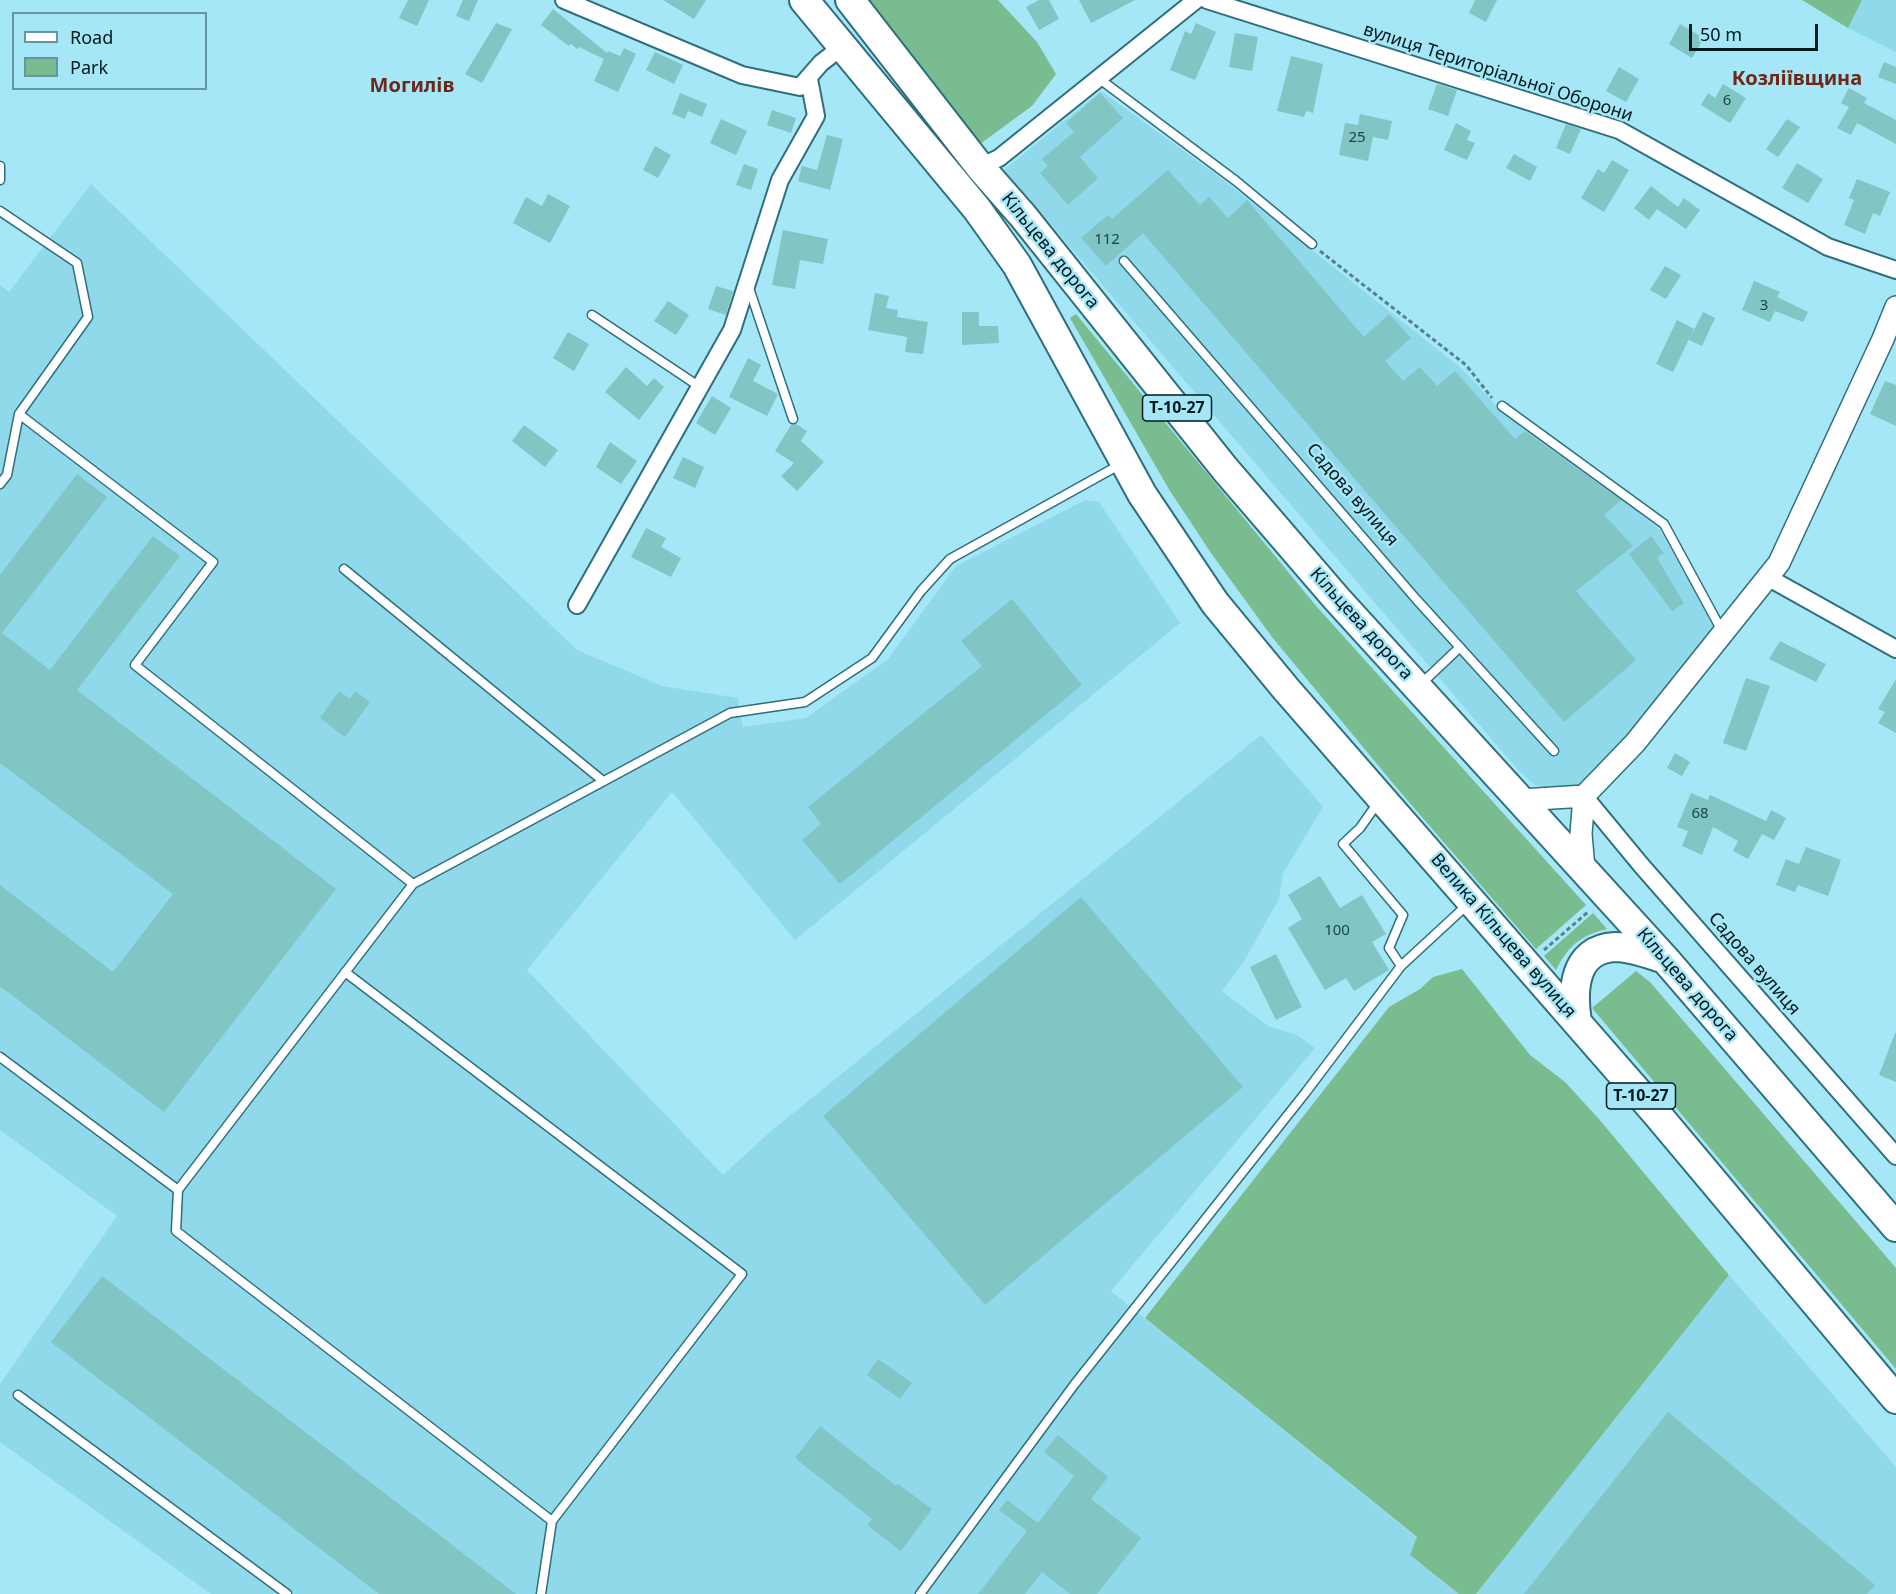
<!DOCTYPE html>
<html>
<head>
<meta charset="utf-8">
<style>
	body { margin:0 }
	#map { position:relative; width:1896px; height:1594px; overflow:hidden; background:#a6e7f7; font-family:"Noto Sans",sans-serif }
	canvas { display:block }
	.legend { position:absolute; left:12px; top:12px; width:195px; height:78px; box-sizing:border-box; background:#a6e7f7; border:2px solid #6495a0; margin:0; padding:8px 10px; list-style:none; font-size:18px; color:#00191e }
	.legend li { display:flex; align-items:center; gap:12px; height:30px }
	.legend b { width:30px; border:2px solid #6495a0 }
	.scale { position:absolute; left:1689px; top:24px; width:129px; height:27px; box-sizing:border-box; border:3px solid #00191e; border-top:0; padding-left:8px; font-size:18px; line-height:21px; white-space:nowrap; color:#00191e; -webkit-text-stroke:4px #a6e7f7; paint-order:stroke }
</style>
</head>
<body>
<div id="map">
<canvas width="1896" height="1594"></canvas>
<ul class="legend">
<li><b style="height:8px;background:#fff"></b>Road</li>
<li><b style="height:16px;background:#79bc8f"></b>Park</li>
</ul>
<div class="scale">50 m</div>
</div>
<script>
const c = document.querySelector('canvas').getContext('2d');
c.lineJoin = 'round';
function fillPath(path, color) { c.fillStyle = color; c.fill(path, 'evenodd'); }
function trace(path, color, width, dash) { c.strokeStyle = color; c.lineWidth = width; c.lineCap = dash ? 'butt' : 'round'; c.setLineDash(dash || []); c.stroke(path); }
function write(font, color, halo, rows, align = 'center') {
  c.font = font + ' "Noto Sans",sans-serif'; c.lineWidth = 5; c.setLineDash([]); c.textBaseline = 'middle'; c.strokeStyle = halo; c.fillStyle = color; for (const [text, x, y, turn = 0] of rows) {
    c.save(); c.translate(x, y); c.rotate((+turn || 0) * Math.PI / 180); c.textAlign = isNaN(turn) ? turn : align; if (halo) c.strokeText(text, 0, 0); c.fillText(text, 0, 0); c.restore();
  }
}
const built = new Path2D(`
	M1862 0H1896V52L1848 28Z
	M1101 91 1221 178 1461 368 1504 414 1617 494 1660 530 1715 626 1617 752 1589 779 1575 788 1557 791 1535 785 1519 771 1004 170Z
	M91 184 577 650 662 686 738 698 743 727 806 718 888 659 956 566 1085 500 1099 502 1180 623 795 940 672 792 527 970 723 1175 771 1131 1261 735 1323 807 1283 873 1279 899 1243 963 1222 991 1268 1026 1297 1035 1315 1048 1111 1291 1417 1538 1410 1555 1459 1594H211L0 1442V1384L117 1216 0 1130V285L9 292Z
	M1729 1275 1896 1467V1594H1476Z`);
const green = new Path2D(`
	M866 0H998L1037 42 1056 74 1032 106 980 144Z
	M1802 0H1862L1848 28Z
	M1076 314 1317 607 1586 905 1536 949 1396 787 1272 637 1211 553 1170 491 1070 318Z
	M1593 913 1607 929C1581 935 1568 946 1556 970L1544 956Z
	M1462 969 1530 1055 1565 1082 1599 1119 1729 1275 1476 1594H1459L1410 1555 1417 1537 1145 1318 1389 1007 1420 989 1433 977Z
	M1636 971 1650 982 1896 1268V1369L1592 1008Z`);
const building = new Path2D(`
	M408 0H429L417 26 399 18Z
	M463 0H478L469 21 456 16Z
	M663 0H706L694 19Z
	M1039 0H1049L1059 19 1039 30 1026 7Z
	M1079 0H1135L1091 23Z
	M1475 0H1497L1486 22 1469 13Z
	M553 9 607 53 608 51 620 56 624 48 636 54 618 92 594 81 604 59 579 47 577 49 571 44 569 46 541 25Z
	M496 23 512 29 482 83 465 74Z
	M1196 23 1216 32 1195 80 1170 70 1185 31 1191 34Z
	M1680 24 1704 38 1692 58 1669 44Z
	M1235 33 1258 37 1252 71 1229 67Z
	M655 52 683 65 674 84 646 70Z
	M1291 56 1323 64 1313 113 1306 111 1304 117 1277 111Z
	M1884 62 1896 67V84L1878 77Z
	M1619 67 1639 79 1626 102 1606 91Z
	M1437 84 1457 90 1448 116 1428 109Z
	M1723 84 1746 98 1730 123 1701 105 1708 93 1715 98Z
	M1849 88 1867 98 1864 103 1896 120V144L1857 123 1851 135 1837 128 1849 107 1841 103Z
	M680 93 707 104 702 117 688 111 685 119 672 114Z
	M1100 93 1123 118 1080 157 1098 178 1068 205 1040 173 1048 166 1042 159 1074 132 1066 123Z
	M772 110 796 118 791 133 767 125Z
	M1360 114 1392 121 1388 140 1373 137 1368 161 1339 155 1345 123 1358 125Z
	M721 119 747 131 736 155 710 143Z
	M1787 119 1800 127 1778 157 1766 149Z
	M1456 123 1471 131 1467 140 1475 143 1467 160 1444 150Z
	M1566 124 1581 129 1570 154 1556 148Z
	M827 135 843 139 830 190 798 181 802 166 817 170Z
	M655 146 671 155 658 178 643 170Z
	M1514 154 1537 167 1530 181 1506 168Z
	M1612 160 1629 170 1604 212 1581 198 1598 169 1604 173Z
	M1797 163 1823 179 1808 203 1782 188Z
	M744 164 758 169 751 190 736 185Z
	M1168 170 1200 205 1209 197 1228 218 1247 200 1364 337 1389 314 1411 338 1385 361 1403 381 1420 367 1437 386 1455 371 1515 439 1525 431 1621 500 1604 515 1633 546 1576 591 1636 660 1564 722 1143 233 1106 266 1081 238 1108 215 1112 219Z
	M1857 179 1890 192 1880 216 1873 213 1865 234 1844 225 1854 200 1849 198Z
	M1651 186 1678 207 1684 198 1700 210 1686 229 1657 209 1649 220 1634 208Z
	M548 194 570 206 550 243 513 223 526 197 542 206Z
	M783 230 828 239 823 264 800 260 795 289 772 285Z
	M1665 266 1681 275 1666 299 1650 290Z
	M1754 281 1780 292 1777 297 1808 312 1803 322 1775 311 1770 322 1742 310Z
	M716 286 733 291 726 315 708 309Z
	M875 293 889 296 886 308 898 310 897 317 928 322 923 354 905 352 907 337 868 330Z
	M668 301 689 315 676 335 654 321Z
	M962 312H979V326H998L999 343 962 345Z
	M1703 312 1715 318 1702 346 1689 340Z
	M1677 320 1694 329 1673 372 1656 364Z
	M568 332 589 344 574 371 553 358Z
	M748 358 761 365 753 381 778 394 767 416 729 397Z
	M626 367 647 386 654 378 664 387 639 420 605 392Z
	M1885 381 1896 385V426L1870 414Z
	M712 396 731 408 715 435 696 423Z
	M796 424 807 431 801 441 824 462 797 491 781 476 794 463 775 451 791 425Z
	M524 425 558 450 545 467 512 441Z
	M610 442 637 461 621 484 596 467Z
	M683 457 704 467 695 488 673 478Z
	M77 474 107 497 2 633 50 670 153 536 180 556 77 690 336 889 164 1112 0 986V885L113 972 173 894 0 763V575Z
	M646 528 666 538 661 547 681 558 671 577 631 557Z
	M1651 536 1664 553 1657 558 1684 603 1672 611 1629 554Z
	M1012 599 1082 685 840 884 802 840 821 824 808 807 982 666 961 641Z
	M1780 641 1826 664 1816 682 1769 659Z
	M1746 678 1770 686 1746 751 1723 743Z
	M1896 679V733L1878 723 1885 712 1878 709Z
	M339 691 350 699 355 691 370 702 345 737 320 718Z
	M1675 753 1690 762 1682 776 1667 768Z
	M1691 793 1708 800 1710 795 1766 821 1771 810 1786 818 1774 840 1762 834 1748 859 1733 851 1738 841 1713 827 1702 855 1682 846 1688 831 1677 827Z
	M1806 847 1841 860 1828 896 1798 885 1795 892 1776 885 1786 859 1799 864Z
	M1320 876 1340 908 1362 895 1386 934 1372 942 1389 970 1354 991 1346 978 1325 990 1288 928 1302 919 1288 895Z
	M1081 897 1243 1087 985 1305 823 1116Z
	M1276 954 1302 1007 1276 1020 1250 967Z
	M1895 1033H1896V1082L1879 1075Z
	M102 1276 516 1594H379L51 1342Z
	M878 1359 912 1383 900 1399 867 1375Z
	M1668 1412 1875 1585 1867 1594H1524Z
	M820 1426 896 1486 898 1484 932 1509 901 1551 867 1525 872 1519 795 1458Z
	M1058 1435 1108 1477 1091 1499 1141 1538 1097 1594H1070L1042 1572 1025 1594H978L1027 1531 999 1510 1007 1500 1038 1523 1074 1476 1044 1452Z`);
const path = new Path2D(`
	M1320 251 1466 365 1492 398
	M1544 950 1588 912`);
const service = new Path2D(`
	M1097 77 1236 181 1312 244
	M0 166V180
	M0 211 77 263 88 317 19 414 213 562 135 665 413 884 730 713 805 702 872 658 921 591 950 559 1121 464
	M1124 261 1416 599 1554 751
	M748 285 793 419
	M592 315 700 387
	M1502 406 1664 524 1722 631
	M0 484 7 475 19 414
	M344 569 603 781
	M1420 685 1460 647
	M1379 801 1360 828 1343 844 1403 915 1389 948 1401 966
	M413 884 178 1190 176 1231 552 1521
	M345 972 742 1274 552 1521 541 1594
	M0 1057 178 1190
	M18 1395 287 1594
	M920 1594 1074 1385 1306 1092 1401 966 1467 905`);
const minor = new Path2D(`
	M564 0 742 75 800 87 821 63 843 46
	M1207 0 1619 130 1828 247 1896 270
	M980 167 999 158 1196 0
	M1769 578 1896 649
	M577 605 732 330 780 180 816 116 809 79
	M1584 796 1641 865 1896 1156`);
const tertiary = new Path2D(`
	M1522 800 1584 796
	M1584 869 1581 834 1584 796 1635 743 1779 563 1883 339 1896 307`);
const trunk = new Path2D(`
	M804 0 977 209 1017 265 1142 494 1215 603 1286 689 1656 1113 1896 1399
	M850 0 980 167 1023 216 1225 469 1336 598 1665 959 1896 1227
	M1577 1022C1572 991 1573 949 1615 947 1632 947 1649 954 1665 959`);
const numberNames = [
	["6",1727,101],
	["25",1357,138],
	["112",1107,240],
	["3",1764,306],
	["68",1700,814],
	["100",1337,931]
];
const shields = [
	[1177,408,69],
	[1641,1096,69]
];
const shieldNames = [
	["Т-10-27",1177,408],
	["Т-10-27",1641,1096]
];
const streetNames = [
	["вулиця Територіальної Оборони",1498,73,18],
	["Кільцева дорога",1050,251,51],
	["Садова вулиця",1352,495,49],
	["Кільцева дорога",1361,624,48],
	["Велика Кільцева вулиця",1503,936,49],
	["Садова вулиця",1754,964,49],
	["Кільцева дорога",1687,985,49]
];
const neighbourhoodNames = [
	["Козліївщина",1797,79],
	["Могилів",412,86]
];
fillPath(built, '#8fd9eb');
fillPath(green, '#79bc8f');
fillPath(building, '#81c5c4');
trace(service, '#2e6f7d', 11);
trace(minor, '#2e6f7d', 20);
trace(tertiary, '#2e6f7d', 24);
trace(trunk, '#2e6f7d', 32);
trace(path, '#54818b', 3, [4.5, 3]);
trace(service, '#fff', 8);
trace(minor, '#fff', 16);
trace(tertiary, '#fff', 21);
trace(trunk, '#fff', 28);
write('15px', '#204448', null, numberNames);
for (const [x, y, w] of shields) { const box = new Path2D(); box.roundRect(x - w / 2, y - 13, w, 26, 4.5); c.fillStyle = '#a6e7f7'; c.fill(box); trace(box, '#00191e', 1.5); }
write('bold 16px', '#00191e', null, shieldNames);
write('18px', '#00191e', '#a6e7f7', streetNames);
write('bold 20px', '#6c2819', '#a6e7f7', neighbourhoodNames);
</script>
</body>
</html>
